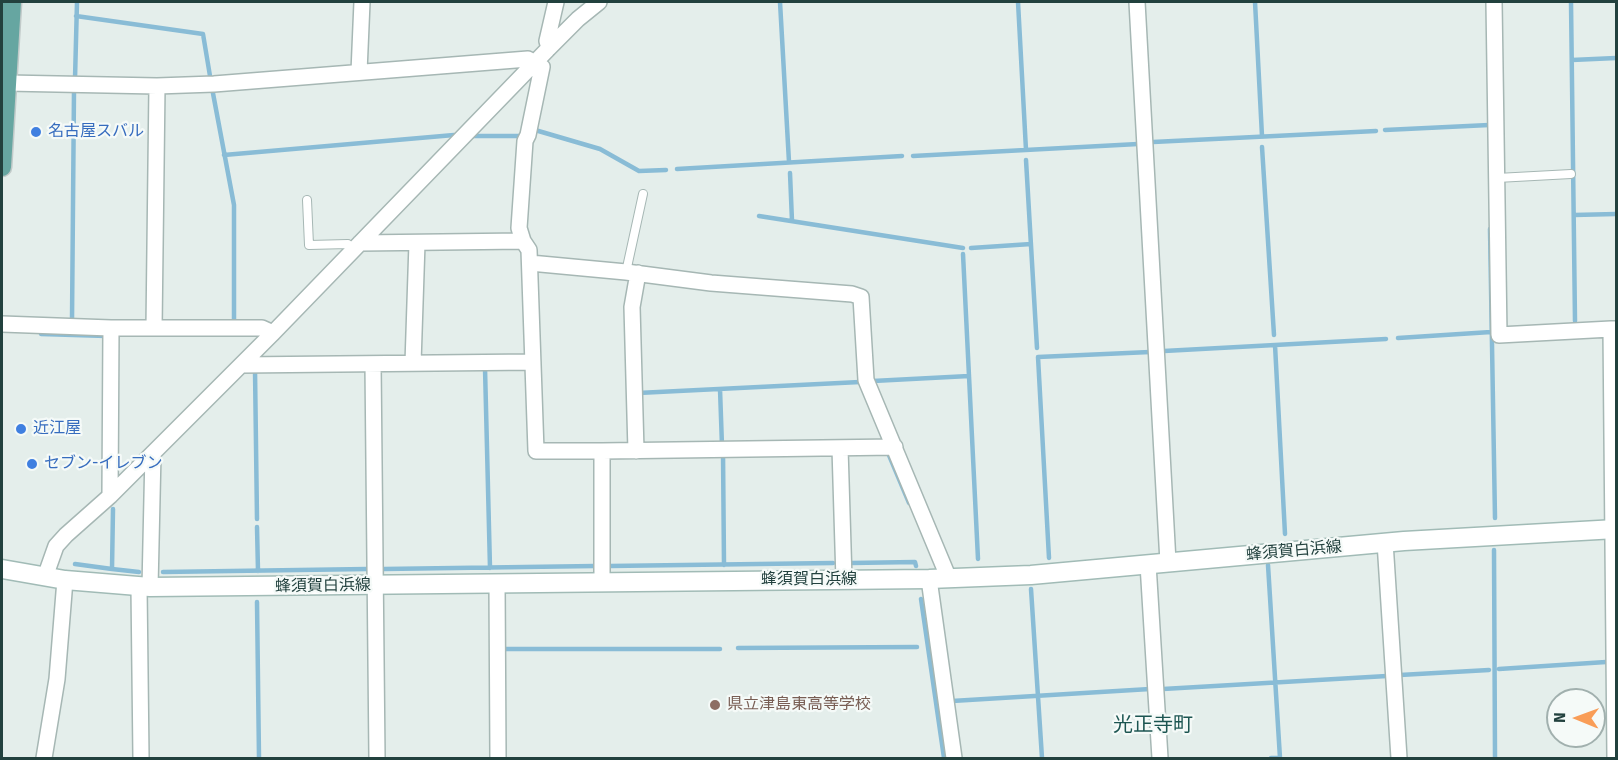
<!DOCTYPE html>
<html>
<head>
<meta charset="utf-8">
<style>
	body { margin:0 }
	#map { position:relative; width:1618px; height:760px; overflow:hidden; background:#e4eeeb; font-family:"Fira Sans",sans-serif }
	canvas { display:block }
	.frame { position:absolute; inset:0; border:3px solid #22413e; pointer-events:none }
	.north { position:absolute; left:1546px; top:688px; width:60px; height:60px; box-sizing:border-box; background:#f5faf8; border:2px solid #a1b0ae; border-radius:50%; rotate:271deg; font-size:16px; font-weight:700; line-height:24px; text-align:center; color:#22413e }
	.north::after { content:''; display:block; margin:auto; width:21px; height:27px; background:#f99d57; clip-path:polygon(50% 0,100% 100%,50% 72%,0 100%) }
</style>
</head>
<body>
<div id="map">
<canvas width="1618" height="760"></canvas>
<div class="frame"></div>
<div class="north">N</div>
</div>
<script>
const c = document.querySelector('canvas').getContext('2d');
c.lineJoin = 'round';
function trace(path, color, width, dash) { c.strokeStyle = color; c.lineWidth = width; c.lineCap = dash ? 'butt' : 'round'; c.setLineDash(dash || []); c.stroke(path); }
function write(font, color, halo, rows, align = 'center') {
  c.font = font + ' "Fira Sans","Noto Sans JP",sans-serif'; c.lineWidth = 4.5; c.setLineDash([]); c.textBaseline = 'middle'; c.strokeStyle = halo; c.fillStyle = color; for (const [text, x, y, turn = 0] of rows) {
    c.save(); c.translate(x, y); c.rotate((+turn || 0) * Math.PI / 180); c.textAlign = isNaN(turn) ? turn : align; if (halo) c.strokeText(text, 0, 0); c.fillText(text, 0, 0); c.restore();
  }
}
const stream = new Path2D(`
	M780 2 789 162
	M1018 2 1026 150
	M1255 2 1262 136
	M1571 2 1575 321
	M76 16 203 34 211 82
	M1572 60 1616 58
	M75 79 77 2
	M212 88 234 205V320
	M536 126 535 130 600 149 639 171 666 170
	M1385 130 1489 125
	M473 136H525
	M1153 142 1376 131
	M1262 147 1274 335
	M224 155 454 135
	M913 156 1138 144
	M1026 160 1037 348
	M677 169 902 156
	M790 173 792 221
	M1574 215 1616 214
	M759 216 963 248
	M1490 229 1495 518
	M971 248 1031 244
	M963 254 978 559
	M72 320 74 90
	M41 334 106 336
	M1398 338 1491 332
	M1275 345 1285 534
	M1164 351 1386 339
	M485 368 490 568
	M255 370 257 519
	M873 381 969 376
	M720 389 722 446
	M638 393 860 382
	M723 452 724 565
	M888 453 909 503
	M113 509 112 569 139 572
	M257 527 258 571
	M1494 550 1495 758
	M1049 558 1038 357 1150 352
	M851 563 915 562 916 566
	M75 564 112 569
	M1268 565 1280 758H1271
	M610 566 833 563
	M384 569 595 566
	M163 572 367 569
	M1031 589 1042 758
	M921 599 944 758
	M257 602 259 758
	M738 648 917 647
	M502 649H720
	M1499 669 1606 662
	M1400 675 1489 670
	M1163 689 1387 676
	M952 701 1150 689`);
const lane = new Path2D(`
	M1497 178 1571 174
	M307 200 309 245 348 244 354 249
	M626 272 643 194`);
const street = new Path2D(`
	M1137 2 1168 562
	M1494 2 1499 335 1611 329
	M549 48 547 41 556 2
	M359 72 362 2
	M7 83 157 86 214 84 528 59 542 67 528 135 525 141 519 228 523 241 529 250 536 451H602V582
	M360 243 523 241
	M530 263 626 272 711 283 852 294 861 297 866 380 949 579
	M2 324 111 328H262L273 333
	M154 328 157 86
	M413 363 417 243
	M373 364 377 758
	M241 365 533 362
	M840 448 844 580
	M602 451 895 447
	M636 451 632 307 638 273
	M110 496 111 328
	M1385 542 1399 758
	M1148 564 1160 758
	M45 577 56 546 66 535 110 496 273 333 549 48 578 19 599 2
	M929 579 954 758
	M497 583 498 758
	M139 587 141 758
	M150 587 153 453
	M44 758 57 679 65 580
	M1615 758 1611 329H1616`);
const secondary = new Path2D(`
	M2 569 65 580 150 587 929 579 1031 575 1404 541 1616 529`);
const primary = new Path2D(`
	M2 167 12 2`);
const markers = [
	[36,132,6,"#3f7fe0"],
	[21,429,6,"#3f7fe0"],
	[32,464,6,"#3f7fe0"],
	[715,705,6,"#8d6e63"]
];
const shopNames = [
	["名古屋スバル",48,132],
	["近江屋",33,429],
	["セブン-イレブン",44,464]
];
const streetNames = [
	["蜂須賀白浜線",1294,551,-5],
	["蜂須賀白浜線",809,580],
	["蜂須賀白浜線",323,586,-1]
];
const educationNames = [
	["県立津島東高等学校",727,705]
];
const quarterNames = [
	["光正寺町",1153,725]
];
trace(stream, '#89bcd6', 4.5);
trace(lane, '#a6b7b4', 10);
trace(street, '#a6b7b4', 18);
trace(secondary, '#a1bbb6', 21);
trace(primary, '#c1cac9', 21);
trace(lane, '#fff', 8);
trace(street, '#fff', 15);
trace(secondary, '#fff', 18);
trace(primary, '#66a6a1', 18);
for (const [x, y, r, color] of markers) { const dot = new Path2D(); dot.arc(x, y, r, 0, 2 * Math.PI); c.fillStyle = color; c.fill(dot); trace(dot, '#f5faf8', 2); }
write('16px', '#366cbe', '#f5faf8', shopNames, 'left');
write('16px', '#22413e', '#f5faf8', streetNames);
write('16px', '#785e54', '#f5faf8', educationNames, 'left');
write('20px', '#1c5551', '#f5faf8', quarterNames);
</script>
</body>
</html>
